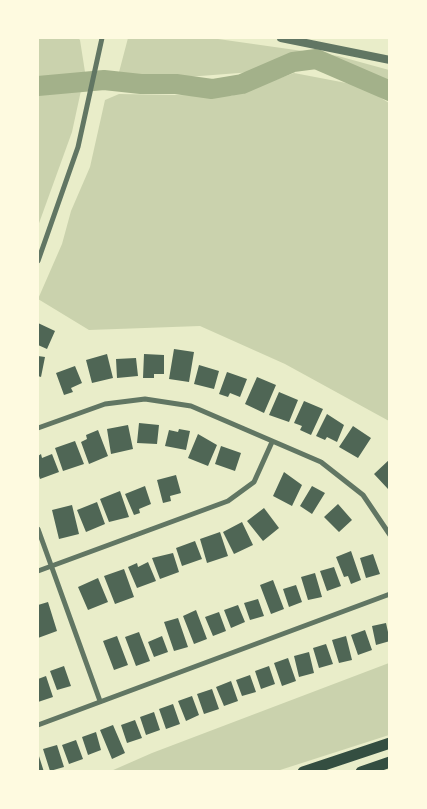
<!DOCTYPE html>
<html>
<head>
<meta charset="utf-8">
<style>
	body { margin:0 }
	#map { position:relative; width:427px; height:809px; overflow:hidden; background:#e9edc9; font-family:"Noto Sans",sans-serif }
	canvas { display:block }
	.frame { position:absolute; inset:0; border:39px solid #fefae0; pointer-events:none }
</style>
</head>
<body>
<div id="map">
<canvas width="427" height="809"></canvas>
<div class="frame"></div>
</div>
<script>
const c = document.querySelector('canvas').getContext('2d');
c.lineJoin = 'round';
function fillPath(path, color) { c.fillStyle = color; c.fill(path, 'evenodd'); }
function trace(path, color, width, dash) { c.strokeStyle = color; c.lineWidth = width; c.lineCap = dash ? 'butt' : 'round'; c.setLineDash(dash || []); c.stroke(path); }
const green = new Path2D(`
	M38 38H78L80 40 85 72 72 132 38 226Z
	M128 38H211L338 56 389 70V83L340 61 305 55 252 72 174 78 118 76Z
	M294 73 362 86 389 103V421L285 364 200 326 89 330 38 299 62 244 71 211 90 167 105 100 119 94 231 96Z
	M389 663V735L277 771H111L152 753Z`);
const river = new Path2D(`
	M38 86 104 80 141 84H176L212 89 242 84 293 62 316 59 390 91`);
const building = new Path2D(`
	M38 323 55 331 47 349 38 345Z
	M174 349 194 352 189 382 169 379Z
	M107 354 113 378 92 383 86 360Z
	M144 354 164 355V374H154V378H143Z
	M38 356 45 357 41 377 38 376Z
	M136 358 138 376 117 378 116 359Z
	M199 365 219 371 214 389 194 384Z
	M75 366 82 383 71 388 73 392 64 395 56 373Z
	M227 372 247 379 240 397 230 393 228 397 219 394Z
	M257 377 276 385 264 413 245 404Z
	M279 392 298 400 289 422 269 415Z
	M304 401 323 409 311 435 300 430 302 426 294 423Z
	M327 414 344 425 337 442 327 437 325 440 316 436Z
	M139 423 159 425 157 444 137 443Z
	M128 425 133 449 111 454 107 429Z
	M353 426 371 438 358 458 339 447Z
	M179 429 190 431 186 450 165 446 169 430 178 432Z
	M98 430 108 456 89 464 81 442 87 439 86 435Z
	M198 434 217 445 208 466 188 458Z
	M75 441 84 464 63 471 55 448Z
	M221 446 241 453 235 471 215 464Z
	M41 454 42 458 52 454 59 472 40 479 38 473V456Z
	M390 459V487L388 489 374 474Z
	M284 472 302 485 292 506 273 496Z
	M176 475 181 493 170 496 171 501 163 503 157 480Z
	M145 486 151 504 139 509 140 513 134 515 125 494Z
	M312 486 325 493 312 514 300 506Z
	M120 491 129 517 109 522 100 499Z
	M97 502 105 524 86 532 77 510Z
	M338 504 352 520 339 532 324 517Z
	M72 505 79 534 59 539 52 510Z
	M264 508 279 528 263 541 247 521Z
	M242 522 253 545 234 554 223 532Z
	M220 532 228 556 207 563 200 539Z
	M195 541 202 559 182 566 176 548Z
	M351 551 361 580 351 584 348 576 344 577 336 557Z
	M173 553 179 572 160 579 152 558Z
	M373 554 380 574 366 578 360 558Z
	M148 562 156 581 137 588 128 567 137 563 138 567Z
	M334 567 341 586 327 591 320 571Z
	M124 569 134 597 115 604 104 576Z
	M315 573 322 597 308 600 301 577Z
	M98 578 108 602 88 610 78 587Z
	M273 580 284 609 271 614 260 585Z
	M296 585 302 602 289 607 283 589Z
	M258 599 264 616 250 620 244 603Z
	M48 602 57 631 38 638V605Z
	M238 605 245 622 231 628 224 610Z
	M196 610 207 639 194 644 183 616Z
	M219 612 226 631 213 636 205 617Z
	M178 618 188 647 174 651 164 622Z
	M386 623 390 641 376 645 372 626Z
	M365 630 372 650 358 655 351 635Z
	M139 632 150 661 136 666 125 637Z
	M117 636 128 665 114 670 103 641Z
	M162 636 168 652 154 657 148 642Z
	M346 636 352 660 339 663 332 640Z
	M326 644 333 664 319 668 313 648Z
	M309 652 314 673 299 677 294 656Z
	M288 658 296 681 282 686 274 663Z
	M64 666 71 686 57 690 50 671Z
	M269 666 275 684 261 689 255 671Z
	M250 675 256 692 242 696 236 680Z
	M46 676 53 697 38 702V679Z
	M231 681 238 701 224 706 216 687Z
	M212 689 219 709 204 714 197 694Z
	M192 696 199 715 186 721 178 701Z
	M173 704 180 724 166 729 159 709Z
	M154 712 160 730 146 735 140 717Z
	M135 720 142 738 127 743 121 725Z
	M113 725 125 753 112 759 100 730Z
	M96 732 101 750 88 755 82 737Z
	M76 740 83 759 69 764 62 745Z
	M57 745 64 767 50 771 43 749Z
	M38 753 44 772H38Z`);
const minor = new Path2D(`
	M38 261 78 147 102 38
	M38 428 105 404 145 399 191 406 321 462 363 495 390 535
	M38 529 100 701
	M38 571 228 501 254 482 272 442
	M38 725 390 594`);
const tertiary = new Path2D(`
	M281 38 390 60`);
const motorway = new Path2D(`
	M303 772 390 743
	M361 772 390 762`);
fillPath(green, '#cad2ad');
trace(river, '#a3b18a', 20);
fillPath(building, '#4f6655');
trace(minor, '#617663', 5);
trace(tertiary, '#617663', 8);
trace(motorway, '#344e41', 11);
</script>
</body>
</html>
